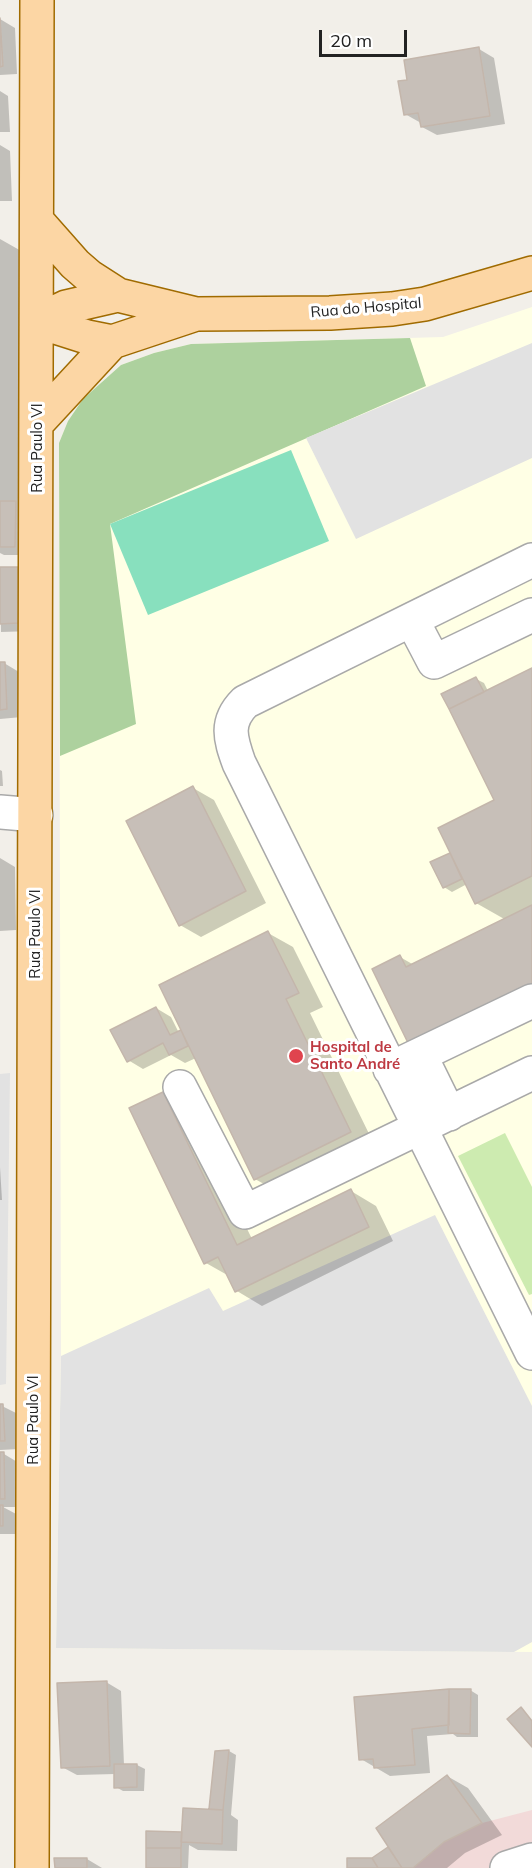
<!DOCTYPE html>
<html>
<head>
<meta charset="utf-8">
<style>
	body { margin:0 }
	#map { position:relative; width:532px; height:1868px; overflow:hidden; background:#f2efe9; font-family:Mulish,sans-serif }
	canvas { display:block }
	.scale { position:absolute; left:319px; top:30px; width:88px; height:27px; box-sizing:border-box; border:3px solid #222; border-top:0; padding-left:8px; font-size:18px; line-height:21px; white-space:nowrap; color:#222; -webkit-text-stroke:4px #fff; paint-order:stroke }
</style>
</head>
<body>
<div id="map">
<canvas width="532" height="1868"></canvas>
<div class="scale">20 m</div>
</div>
<script>
const c = document.querySelector('canvas').getContext('2d');
c.lineJoin = 'round';
function fillPath(path, color) { c.fillStyle = color; c.fill(path, 'evenodd'); }
function trace(path, color, width, dash) { c.strokeStyle = color; c.lineWidth = width; c.lineCap = dash ? 'butt' : 'round'; c.setLineDash(dash || []); c.stroke(path); }
function write(font, color, halo, rows, align = 'center') {
  c.font = font + ' Mulish,sans-serif'; c.lineWidth = 6; c.setLineDash([]); c.textBaseline = 'middle'; c.strokeStyle = halo; c.fillStyle = color; for (const [text, x, y, turn = 0] of rows) {
    c.save(); c.translate(x, y); c.rotate((+turn || 0) * Math.PI / 180); c.textAlign = isNaN(turn) ? turn : align; if (halo) c.strokeText(text, 0, 0); c.fillText(text, 0, 0); c.restore();
  }
}
const commercial = new Path2D(`
	M532 1810V1868H413L444 1842 482 1823Z`);
const education = new Path2D(`
	M532 307V1652L56 1648 61 1356 59 443 68 421 83 399 121 365 154 353 191 344 443 337Z`);
const grass = new Path2D(`
	M505 1133 532 1187V1294L529 1295 458 1156Z`);
const forest = new Path2D(`
	M410 338 426 386 110 524 136 724 60 756 59 443 68 421 83 399 121 365 154 353 191 344Z`);
const pitch = new Path2D(`
	M291 450 329 541 148 615 110 524Z`);
const parking = new Path2D(`
	M532 343V458L356 539 306 438Z
	M10 1073 6 1384 0 1385V1074Z
	M435 1215 532 1406V1642L514 1652 56 1648 61 1356 209 1288 223 1311Z`);
const shadow = new Path2D(`
	M0 19 15 28 17 74 0 75Z
	M479 49 494 58 505 124 437 135 422 127 421 123 405 114Z
	M0 91 8 96 10 132H0Z
	M0 145 10 151 12 201H0Z
	M0 239 23 252 27 439H19L18 504 30 511 29 555H4L0 553Z
	M18 568 33 577 34 631 1 632 0 569Z
	M4 663 19 672 22 717 0 719V664Z
	M532 669V1018L441 1063 400 957 414 965 506 920 476 903 467 884 452 892 444 887 432 863 450 855 453 857 496 801 476 679 484 683 488 691Z
	M0 770 2 771 3 786H0Z
	M193 788 214 800 266 903 201 937 180 925Z
	M0 858 15 867 16 930 0 931Z
	M268 933 293 947 323 1007 310 1013 375 1146 280 1193 255 1179 196 1058 185 1063 171 1055 143 1069 128 1060 156 1008 171 1017 179 1033 184 1034Z
	M163 1094 188 1108 252 1239 351 1191 376 1206 393 1241 262 1306 237 1291 229 1276 206 1263Z
	M0 1167 2 1200H0Z
	M0 1405 18 1414 19 1449 0 1450Z
	M0 1454H4L19 1463 20 1507H3L18 1515V1534H0Z
	M106 1682 121 1691 124 1765H137L145 1769 144 1791H123L116 1787 115 1774 77 1775 62 1767Z
	M470 1690 478 1695V1737H457L453 1734 427 1736 430 1773 390 1776 361 1759Z
	M229 1751 236 1755 231 1815 238 1820 237 1851 198 1850 189 1845 188 1868H147L181 1833 216 1811 210 1808Z
	M447 1776 468 1788 502 1835 465 1853 447 1868H349L373 1860 388 1849 393 1852Z
	M87 1859 102 1868H56Z`);
const building = new Path2D(`
	M0 18 3 66 0 67Z
	M479 47 490 116 421 127 418 113 404 115 398 81 407 80 404 60Z
	M0 501H16L15 547H0Z
	M0 567H18L19 623 0 624Z
	M0 662H5L7 709 0 710Z
	M532 668V876L475 904 438 828 494 800 449 709Z
	M476 677 484 692 449 709 441 694Z
	M193 786 246 891 179 926 126 821Z
	M450 853 462 879 443 888 430 862Z
	M532 905V987L410 1047 372 969 400 955 406 967Z
	M268 931 299 993 286 999 351 1132 254 1180 159 985Z
	M156 1007 170 1035 181 1030 188 1046 169 1055 163 1043 127 1062 110 1030Z
	M163 1092 237 1245 351 1189 369 1227 235 1292 218 1257 204 1264 129 1108Z
	M0 1404H3L5 1441H0Z
	M0 1452H4L5 1499H0Z
	M0 1505H3V1526H0Z
	M107 1681 110 1766 61 1768 57 1683Z
	M449 1689H471L470 1734 448 1733Z
	M449 1689V1725L412 1729 415 1765 374 1768 373 1759 359 1760 354 1697Z
	M521 1707 532 1721V1747L507 1719Z
	M229 1750 223 1810 209 1809 215 1751Z
	M114 1764H137V1787L114 1788Z
	M447 1775 482 1823 444 1842 413 1868H402L376 1828Z
	M183 1808 223 1810 222 1844 181 1842Z
	M146 1831 182 1832 181 1848H146Z
	M388 1847 402 1868H378L372 1858Z
	M146 1848H181V1868H146Z
	M54 1858H87V1868H55Z
	M347 1858H372L378 1868H347Z`);
const minor = new Path2D(`
	M532 560 245 702C225 722 230 738 239 763L532 1353
	M412 620 434 662 532 615
	M0 812 36 815
	M420 1055 449 1114
	M390 1069 532 1001
	M180 1087 245 1212 532 1073
	M507 1868 532 1860`);
const major = new Path2D(`
	M37 221 75 264 90 277 118 295 196 314 330 313 392 309 425 304 532 273
	M37 321 66 307 118 295
	M37 321 87 337 112 342
	M37 423 112 342 196 314
	M32 1868 37 0`);
const markers = [
	[296,1056,8,"#e0444e"]
];
const streetNames = [
	["Rua do Hospital",366,308,-5],
	["Rua Paulo VI",37,448,-90],
	["Rua Paulo VI",35,934,-90],
	["Rua Paulo VI",33,1420,-90]
];
const healthNames = [
	["Hospital de",310,1047],
	["Santo André",310,1064]
];
fillPath(commercial, '#f2dad9');
fillPath(education, '#ffffe5');
fillPath(grass, '#cdebb0');
fillPath(forest, '#add19e');
fillPath(pitch, '#88e0be');
fillPath(parking, '#e2e2e2');
fillPath(shadow, '#0003');
fillPath(building, '#c7bfb8');
trace(building, '#c4b6ab', 1.5);
trace(minor, '#a9a9a9', 36);
trace(major, '#a06b00', 36);
trace(minor, '#fff', 33);
trace(major, '#fcd6a4', 33);
for (const [x, y, r, color] of markers) { const dot = new Path2D(); dot.arc(x, y, r, 0, 2 * Math.PI); c.fillStyle = color; c.fill(dot); trace(dot, '#fff', 2); }
write('15px', '#222', '#fff', streetNames);
write('bold 15px', '#be3a42', '#fff', healthNames, 'left');
</script>
</body>
</html>
